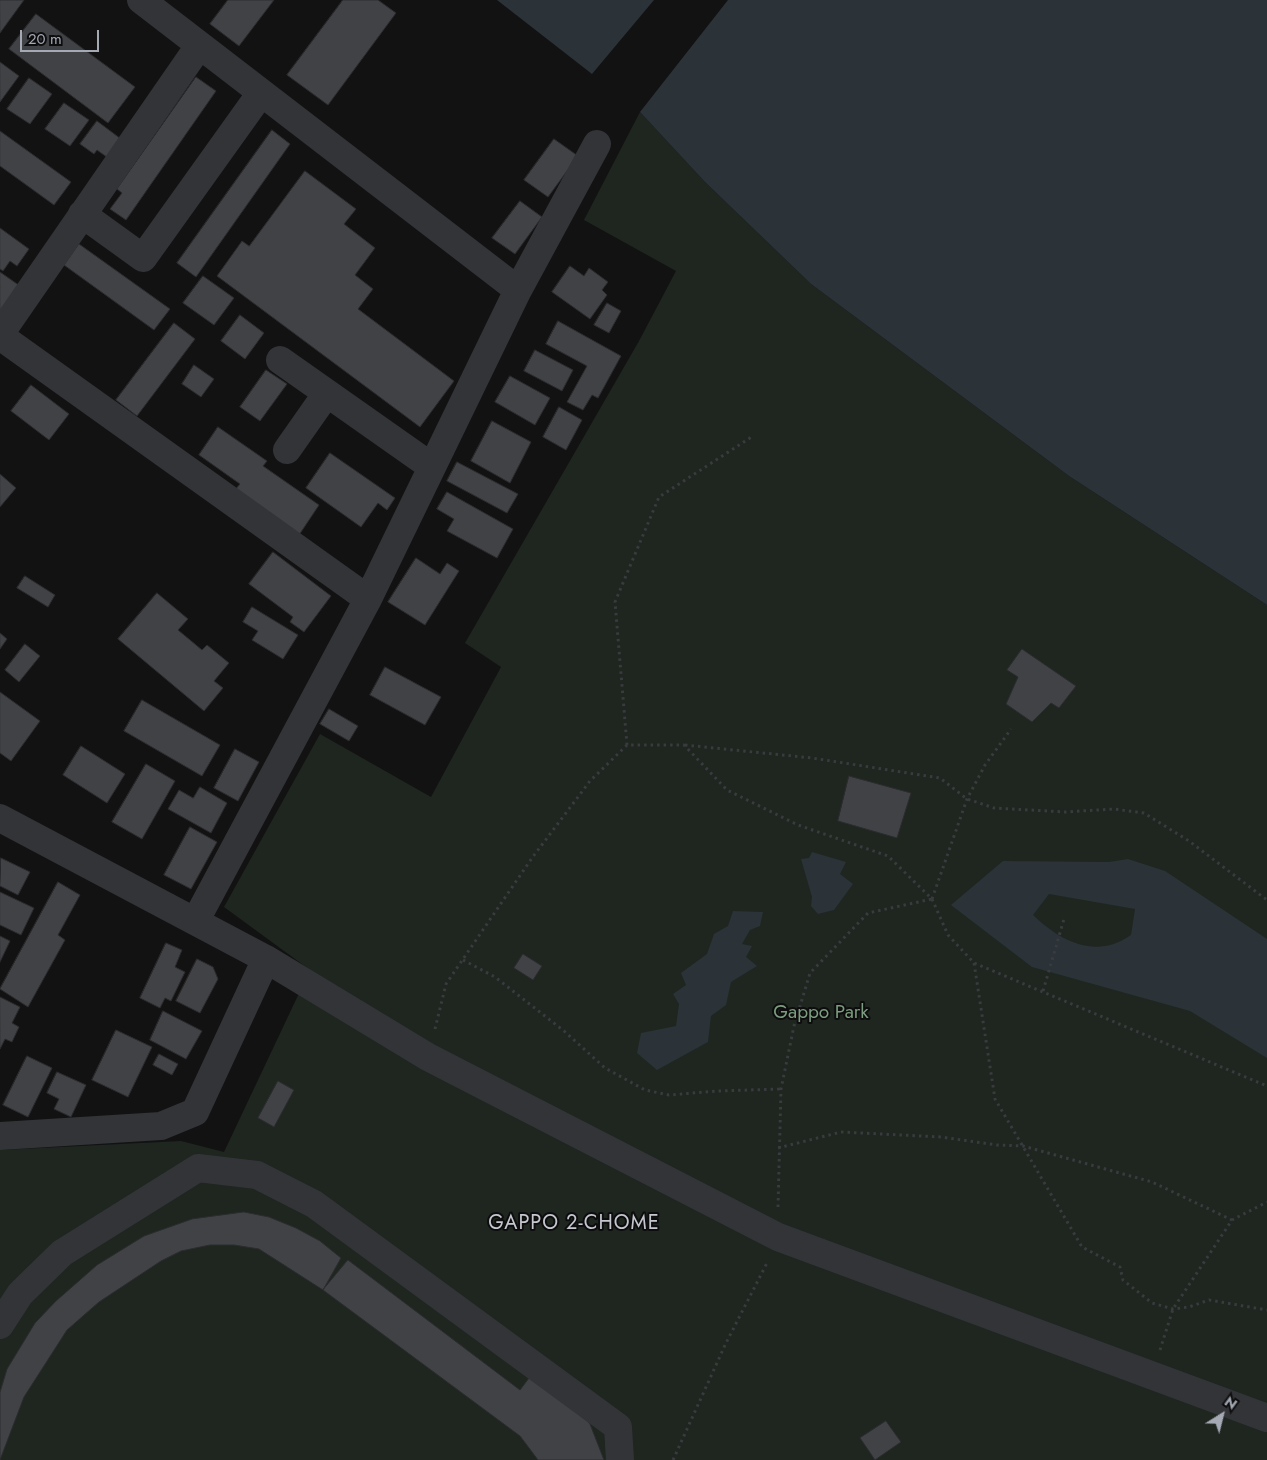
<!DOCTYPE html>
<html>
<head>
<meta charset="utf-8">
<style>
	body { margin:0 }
	#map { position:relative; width:1267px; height:1460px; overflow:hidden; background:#121213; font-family:Jost,sans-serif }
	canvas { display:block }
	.north { position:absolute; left:1197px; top:1390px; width:50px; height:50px; -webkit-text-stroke:4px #0d0d0e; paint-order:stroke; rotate:36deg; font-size:14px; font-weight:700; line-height:20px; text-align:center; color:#a4a9b3 }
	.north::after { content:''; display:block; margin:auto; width:18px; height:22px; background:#a4a9b3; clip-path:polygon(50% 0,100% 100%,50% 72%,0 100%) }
	.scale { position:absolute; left:20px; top:30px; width:79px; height:22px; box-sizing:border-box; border:2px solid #a4a9b3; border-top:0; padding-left:6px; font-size:15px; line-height:18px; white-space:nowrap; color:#a4a9b3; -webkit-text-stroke:4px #0d0d0e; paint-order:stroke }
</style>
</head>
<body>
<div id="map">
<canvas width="1267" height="1460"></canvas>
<div class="north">N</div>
<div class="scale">20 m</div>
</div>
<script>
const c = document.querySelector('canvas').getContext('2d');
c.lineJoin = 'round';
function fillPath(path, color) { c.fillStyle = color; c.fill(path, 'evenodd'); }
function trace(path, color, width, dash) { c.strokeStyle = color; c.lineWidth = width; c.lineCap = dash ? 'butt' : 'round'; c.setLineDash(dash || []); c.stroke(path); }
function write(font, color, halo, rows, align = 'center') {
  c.font = font + ' Jost,sans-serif'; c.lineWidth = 4; c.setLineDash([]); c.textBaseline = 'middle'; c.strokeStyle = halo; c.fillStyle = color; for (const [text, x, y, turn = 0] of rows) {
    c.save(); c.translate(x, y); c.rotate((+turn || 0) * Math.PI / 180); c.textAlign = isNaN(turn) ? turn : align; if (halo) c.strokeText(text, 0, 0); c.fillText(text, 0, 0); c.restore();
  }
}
const green = new Path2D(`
	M640 112 705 182 811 284 1069 476 1267 605V1460H0V1150L181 1141 224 1152 310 970 224 907 320 734 431 797 501 667 465 643 639 341 676 271 584 220Z`);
const water = new Path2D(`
	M497 0H654L592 74Z
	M728 0H1267V605L1069 476 811 284 705 182 640 112Z
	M812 852 846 862 840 874 853 884 834 910 818 914 811 906 812 897 801 859 809 858Z
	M1128 859 1165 871 1267 939V1058L1190 1011 1032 967 951 905 1003 861 1109 862ZM1049 894 1135 909 1131 935C1096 960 1060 941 1033 915Z
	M733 911 763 912 760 926 750 930 742 944 752 946 746 957 757 966 731 982 726 1005 711 1016 708 1042 657 1070 637 1053 641 1033 676 1026 679 1004 673 994 686 985 681 973 707 954 714 934 728 926Z`);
const building = new Path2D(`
	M0 0H24L0 33Z
	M228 0H274L239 46 210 24Z
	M343 0H378L396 13 328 105 287 75Z
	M36 14 135 87 108 123 9 49Z
	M0 62 19 76 0 102Z
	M196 77 216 91 126 220 110 209 122 193 117 189Z
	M29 78 52 94 30 124 7 109Z
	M64 103 89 120 70 146 45 129Z
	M97 121 125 142 111 160 97 150 94 154 80 144Z
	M272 130 290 144 196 277 177 263Z
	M0 131 71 182 54 205 0 166Z
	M554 139 578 156 548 197 524 180Z
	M305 171 356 209 344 224 375 248 355 275 373 289 358 309 454 381 420 427 217 276 242 241 249 246Z
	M520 201 542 217 515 254 492 238Z
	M0 228 29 249 17 266 10 261 3 271 0 269Z
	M79 244 170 309 154 330 64 265Z
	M570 266 584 276 589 268 608 282 602 290 607 295 590 319 552 292Z
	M0 272 20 286 0 313Z
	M203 276 234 298 214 325 183 303Z
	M607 303 621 311 609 333 594 325Z
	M240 315 264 333 245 359 221 341Z
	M558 321 621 356 598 398 592 395 583 410 567 402 587 366 546 344Z
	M174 323 195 339 137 416 116 400Z
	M535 350 573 370 562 391 524 371Z
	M194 365 214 379 201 397 182 384Z
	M266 370 287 384 260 421 240 407Z
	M510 376 550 398 535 425 495 402Z
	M31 385 69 414 49 440 11 411Z
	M559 407 582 420 566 450 543 437Z
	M492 421 531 442 510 483 471 461Z
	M218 427 267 461 263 466 319 505 299 535 234 491 240 484 199 455Z
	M330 453 395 498 387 510 378 503 361 527 306 488Z
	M457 462 518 494 507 513 447 481Z
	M0 474 16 488 0 507Z
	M447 492 513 529 497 558 447 531 454 519 437 509Z
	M273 552 331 596 304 632 290 622 293 617 249 584Z
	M416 558 440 574 447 563 459 571 425 625 388 602Z
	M25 576 55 595 48 607 17 588Z
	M157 593 188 619 178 630 202 650 207 645 229 663 214 681 223 688 204 711 118 639Z
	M252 607 298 635 283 659 252 640 258 631 243 622Z
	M0 633 7 639 0 649Z
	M25 644 40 656 19 682 5 670Z
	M1022 649 1076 686 1059 708 1051 703 1032 722 1006 704 1018 677 1007 670Z
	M385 667 441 697 425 725 370 695Z
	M0 692 40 721 11 761 0 753Z
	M142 700 220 745 202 776 124 731Z
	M329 709 358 726 349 741 320 724Z
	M81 746 125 774 107 803 63 775Z
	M235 749 259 762 238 801 214 788Z
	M146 764 175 781 142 839 112 822Z
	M849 776 911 793 897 838 838 821Z
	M200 787 227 803 211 833 168 809 179 790 193 798Z
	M190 827 217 842 191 889 164 875Z
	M1 858 30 872 18 895 0 886Z
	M58 882 80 895 58 935 65 940 28 1007 0 989Z
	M0 892 34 908 21 935 0 925Z
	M0 936 10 941 0 962Z
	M166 943 182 950 175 967 185 972 171 1001 165 998 160 1008 140 998Z
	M523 954 542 966 533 980 514 968Z
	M197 959 213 967 218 979 200 1013 176 1001Z
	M0 997 20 1007 12 1023 19 1027 12 1042 5 1039 0 1049Z
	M163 1011 202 1031 186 1059 150 1040Z
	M116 1030 152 1047 128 1097 92 1080Z
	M159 1054 178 1064 172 1075 153 1065Z
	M27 1056 52 1068 28 1117 3 1105Z
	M57 1072 86 1085 71 1117 54 1109 59 1099 47 1093Z
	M278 1081 294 1090 274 1127 258 1118Z
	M244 1212 269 1217 296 1228 320 1241 341 1258 323 1290 259 1249 234 1245H210L181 1251 161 1261 99 1302 67 1330 24 1397 0 1460V1392L7 1369 35 1323 56 1301 97 1265 144 1236 192 1219Z
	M348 1260 520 1390 535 1370 590 1424 604 1460H538L520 1436 323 1290Z
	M886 1421 901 1442 875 1460 860 1438Z`);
const path = new Path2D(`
	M627 745 615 602 659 497 753 436
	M685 745 812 758 940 778 967 799 994 808 1065 812 1114 809 1144 813 1189 841 1267 900
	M932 899 967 799 985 765 1011 729
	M463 960 495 977 564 1031 605 1068 645 1090 669 1095 718 1091 781 1089
	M974 963 995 1099 1082 1247 1120 1267 1123 1280 1152 1303 1173 1309 1189 1307 1209 1300 1267 1310
	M1043 991 1064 919
	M435 1029 446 984 532 858 590 781 627 745H684L727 790 798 825 888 856 932 899 948 935 974 963 1267 1086
	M778 1148 841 1132 941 1137 997 1145 1023 1146 1152 1182 1232 1220
	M778 1207 781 1089 794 1026 810 973 868 913 932 899
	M1160 1350 1173 1309 1232 1220 1267 1202
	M673 1460 726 1343 768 1261`);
const minor = new Path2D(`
	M141 0 518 290 368 599 196 920
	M82 214 143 258 261 93
	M518 290 597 144
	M0 334 199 46
	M0 336 368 599
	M280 360 432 467
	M287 450 327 393
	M0 818 266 959 428 1057 778 1237 1267 1418
	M0 1136 161 1126 195 1112 266 959
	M0 1325 20 1294 62 1253 198 1168 257 1175 314 1204 618 1427 620 1460`);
const parkNames = [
	["Gappo Park",821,1013]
];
const neighbourhoodNames = [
	["GAPPO 2-CHOME",574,1224]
];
fillPath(green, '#1e261f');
fillPath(water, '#2b3238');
fillPath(building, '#414246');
trace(building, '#2c2c2f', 1);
trace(path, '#393b3f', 3, [2.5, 4]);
trace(minor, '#333438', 28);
write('19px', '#7c9d7f', '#0d0d0e', parkNames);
c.letterSpacing = '1px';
write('20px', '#c5c7cf', '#0d0d0e', neighbourhoodNames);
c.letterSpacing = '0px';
</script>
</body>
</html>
